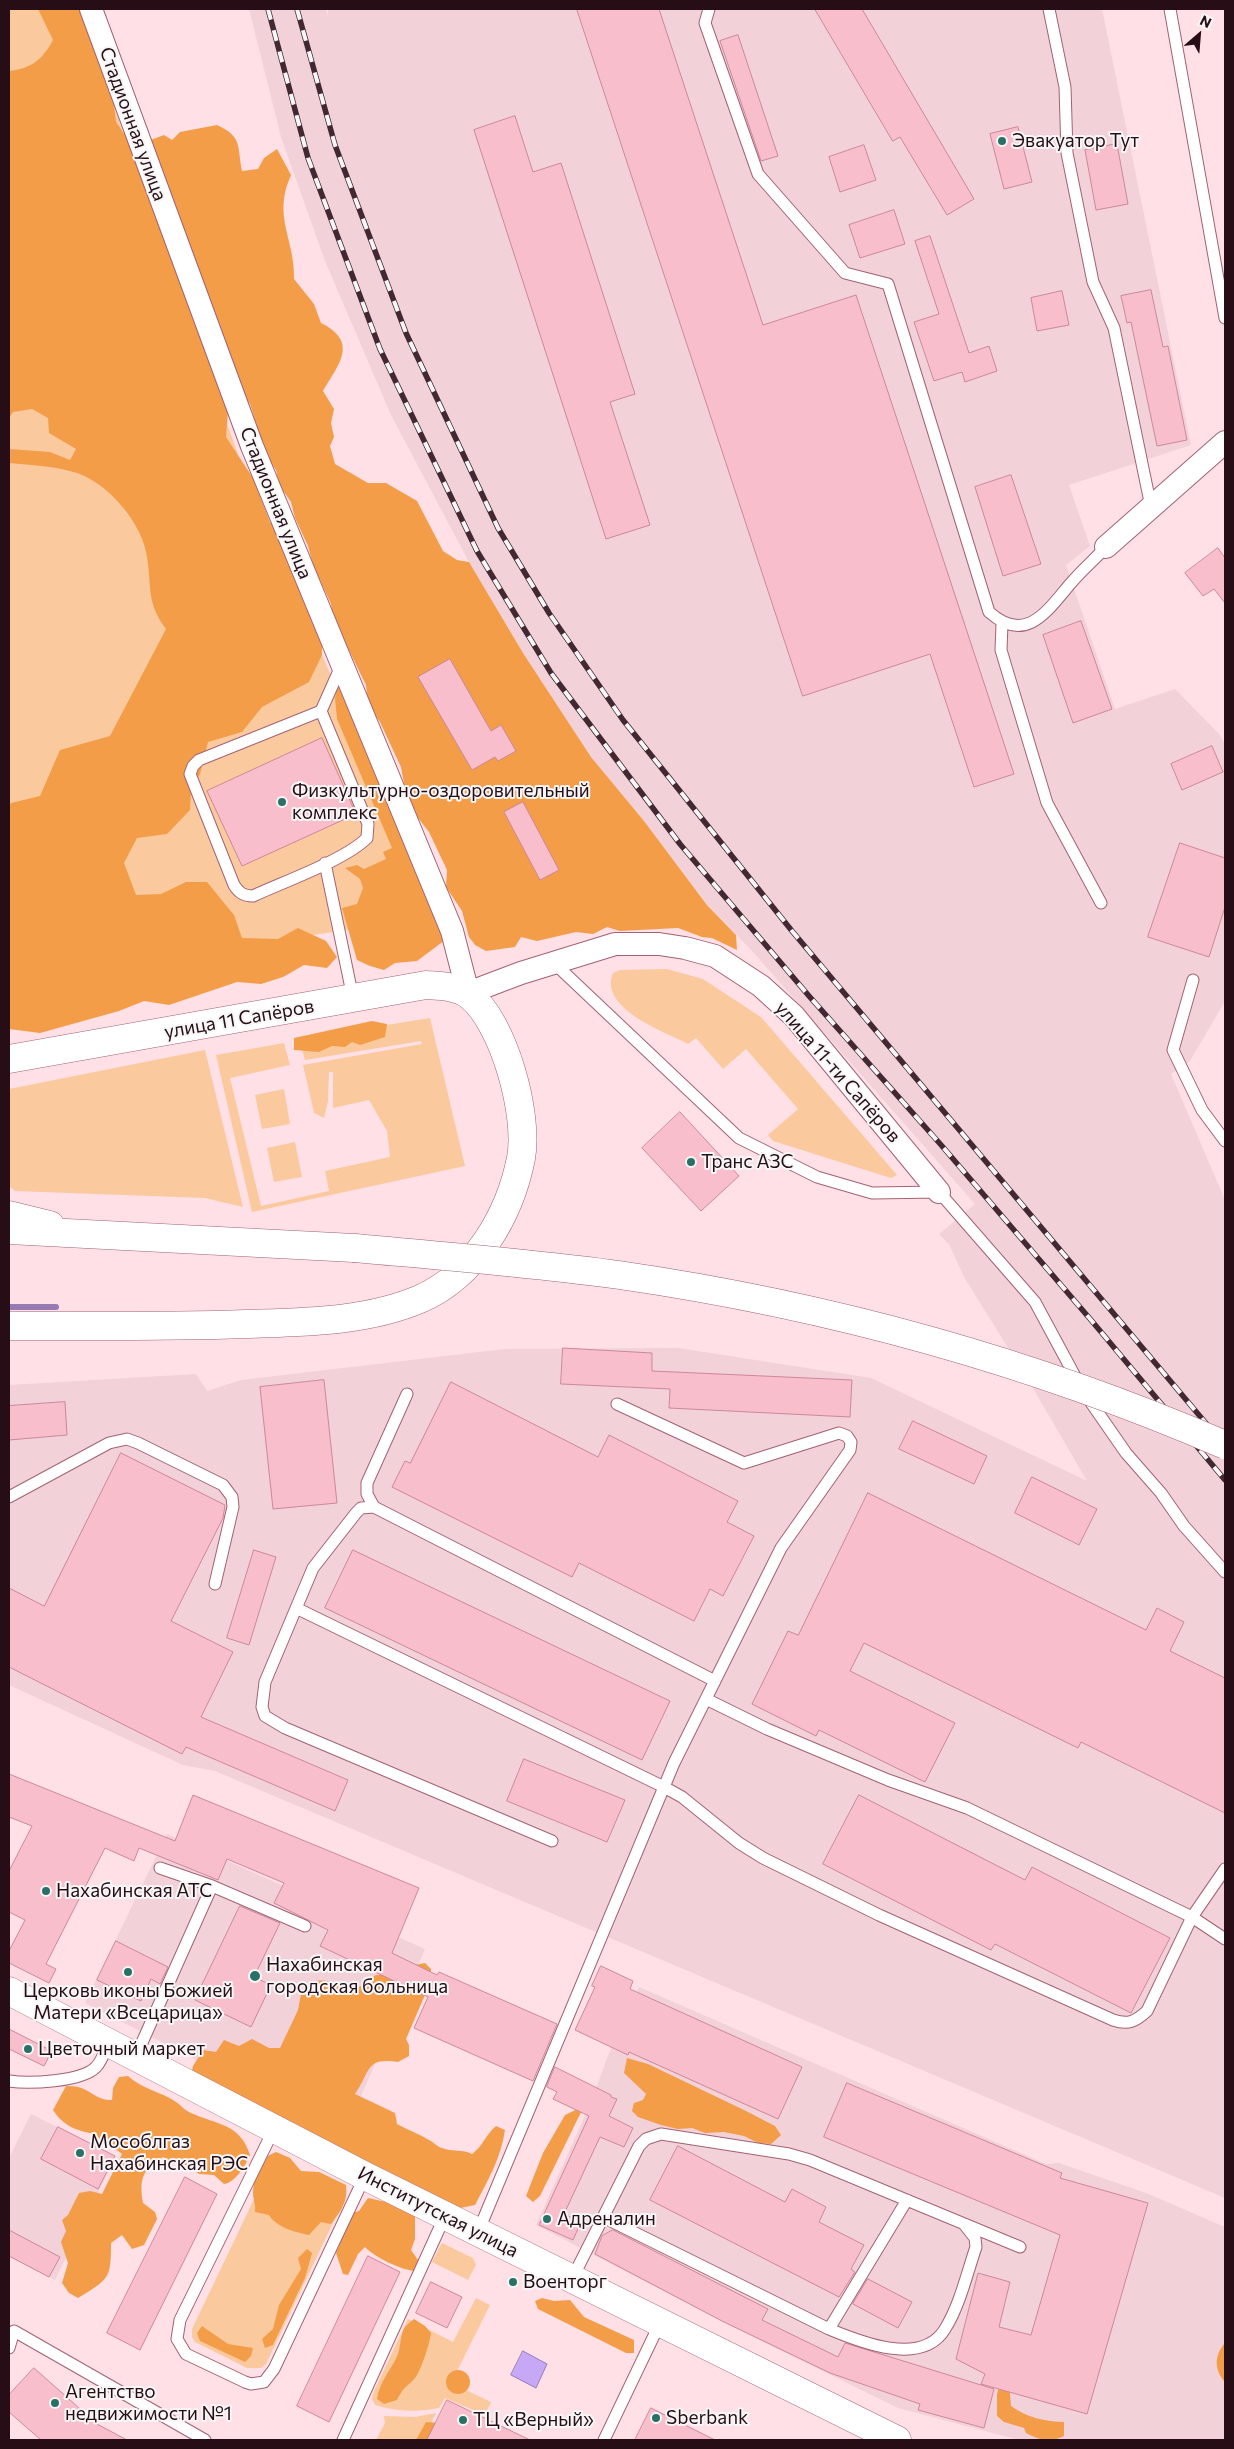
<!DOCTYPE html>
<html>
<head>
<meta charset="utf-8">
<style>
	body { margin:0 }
	#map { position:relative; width:1234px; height:2449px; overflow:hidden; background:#ffe0e7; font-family:Commissioner,sans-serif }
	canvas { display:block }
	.frame { position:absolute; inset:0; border:10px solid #270e16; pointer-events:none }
	.north { position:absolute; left:1174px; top:10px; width:50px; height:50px; -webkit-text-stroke:4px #f6f6f6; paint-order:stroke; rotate:27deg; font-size:14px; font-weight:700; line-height:20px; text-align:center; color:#270e16 }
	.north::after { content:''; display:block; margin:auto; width:18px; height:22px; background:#270e16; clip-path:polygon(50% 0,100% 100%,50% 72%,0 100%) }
</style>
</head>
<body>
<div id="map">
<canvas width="1234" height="2449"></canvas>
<div class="frame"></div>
<div class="north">N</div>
</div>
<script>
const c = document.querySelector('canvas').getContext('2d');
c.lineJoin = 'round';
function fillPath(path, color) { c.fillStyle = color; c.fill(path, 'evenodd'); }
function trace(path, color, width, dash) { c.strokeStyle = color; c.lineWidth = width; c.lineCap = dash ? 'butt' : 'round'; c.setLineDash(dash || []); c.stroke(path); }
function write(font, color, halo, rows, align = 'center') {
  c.font = font + ' Commissioner,sans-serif'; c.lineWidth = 4; c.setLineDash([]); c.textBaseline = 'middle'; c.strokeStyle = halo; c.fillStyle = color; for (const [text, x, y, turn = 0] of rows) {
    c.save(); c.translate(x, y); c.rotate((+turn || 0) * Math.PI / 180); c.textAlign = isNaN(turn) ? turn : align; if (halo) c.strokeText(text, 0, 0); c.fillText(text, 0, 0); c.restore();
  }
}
const built = new Path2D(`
	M249 9H326L328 17V9H1102L1191 445 1069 485 1090 546 1066 565 1115 709 1175 689 1219 734 1225 744V1001L1190 1061 1171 1074 1225 1200V2198L215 1771 183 1765 9 1685V1385L196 1374 207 1391 241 1380 505 1349 678 1348 871 1378 1087 1481 1030 1383 964 1277 949 1244 939 1234 975 1204 753 952 708 905 644 821 591 757 523 653 469 562 391 415 325 261 281 137Z
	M167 1834 425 1949 344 2135 85 2003Z
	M639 1987 1046 2164 1059 2163 1146 2193 1225 2227V2440H1019L898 2408 725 2323 536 2225 592 2100 607 2058Z
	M31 2114 116 2157 55 2280 9 2257V2158Z`);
const green = new Path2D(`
	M9 9H79L245 474 395 826 430 920 339 931 9 983Z
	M667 969 703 979 761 1017 897 1175 891 1178 773 1141 768 1135 798 1109 746 1049 723 1069 696 1038 688 1044C666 1032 598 1009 613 973L620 970Z
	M430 1018 465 1166 252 1212 216 1055 284 1043 290 1065 230 1078 261 1206 329 1191 325 1171 390 1157 387 1131 369 1100 333 1108V1072H329L328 1101 324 1118 314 1113 303 1065 422 1044 421 1041 305 1060 299 1039Z
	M205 1050 243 1207 205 1198 15 1191 9 1186V1089Z
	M284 1089 290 1124 262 1129 255 1095Z
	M295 1142 302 1177 274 1182 267 1148Z
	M265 2176 338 2212 266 2364 261 2368H247L195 2342 192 2337V2329Z
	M442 2243 473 2258 476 2265 468 2280 432 2262Z
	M476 2298 490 2305 451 2383 491 2402 485 2415 445 2398 439 2408C416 2412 397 2412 375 2405L372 2399 374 2391 408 2319 453 2342Z
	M436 2413 423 2440H376L385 2423 384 2416 415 2417Z`);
const forest = new Path2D(`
	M38 9H87L99 39 101 69 113 96 116 122 136 151 228 411 226 437 253 478 270 522 291 542 322 626V655L309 682 262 707 242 732 208 742 200 774 191 790 190 810 167 834 137 838 124 863 136 895 161 894 186 882H207L234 915 242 938 278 939 298 928 326 941 337 957 327 968 304 965 283 977 261 984 237 982 169 1005 144 1001 119 1011 40 1033 9 1029V807L11 803 40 796 60 750 110 736 166 629C146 602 152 588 147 557 143 524 108 483 77 473 55 466 31 465 9 463V449L50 452 70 460 76 449 49 433 48 418 32 409 13 412 9 418V71C31 69 43 59 53 40Z
	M217 125C243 137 237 146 242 171L258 169 264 158 277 149 291 175C272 217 295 238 294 279L314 304 321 323C359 342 339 364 323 391L334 409 331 423 334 437 330 446 335 464 368 483H386L417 501 443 551 457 560 469 562 523 653 591 757 644 821 707 905 736 935 737 950 712 938 702 937 678 928 620 931 607 927 593 934 576 932 537 941 521 937 515 947 486 951 475 945 469 937 462 911 446 887 447 870 429 832 408 805 401 767 380 722 368 705 366 685 345 642 335 627 331 604 313 565 308 546 295 518 291 502 279 485 276 470 259 446 257 426 250 404 244 396 226 350 222 332 210 310 148 141 164 135 172 140 180 132Z
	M345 685 445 940 417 961 395 963 384 970 370 966 357 960 342 908 357 904 363 888 360 879 345 868 357 865 364 869 386 859 383 852 392 848 337 719 335 698 337 688Z
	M372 1021 387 1024 385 1037 360 1045 352 1042 345 1047 332 1046 319 1052 294 1050V1038Z
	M425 1963 431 1969V1981L406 2039 409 2045V2056L398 2062C365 2057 371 2071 355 2094L395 2113 397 2124C408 2130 419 2134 429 2140 434 2142 437 2147 442 2148 452 2152 463 2149 472 2154 483 2146 486 2134 496 2126L505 2130C501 2158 488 2180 475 2205L460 2208 191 2075 193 2066 203 2050 216 2052 224 2040 239 2046 252 2039 269 2048H280L298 2010 301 1994 311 1982C334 1977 332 1987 348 1989 371 1991 369 1958 400 1986L407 1985 415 1965Z
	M627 2058 648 2064 746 2111 775 2126 781 2135 771 2144 758 2143 744 2136 724 2132 705 2133 692 2128 678 2129 661 2125 638 2117 632 2111 634 2103 643 2100 646 2094 624 2073Z
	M128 2076C144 2090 160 2091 176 2102 181 2105 185 2111 191 2113 217 2125 240 2123 250 2155 245 2166 236 2182 224 2184L214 2175 199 2174 188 2165H178L163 2157C142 2170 139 2179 143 2203L155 2212 157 2219 144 2245 132 2249 122 2235 111 2243C111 2279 109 2279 78 2298L69 2293 62 2283 68 2263 61 2242 66 2231 62 2220 68 2215 79 2193 90 2191 102 2194 122 2154C111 2145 105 2145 95 2134 77 2131 63 2126 53 2110L66 2086C91 2085 91 2100 112 2100L113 2088 119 2077Z
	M584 2106 540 2196 533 2202 526 2196 543 2153 565 2115Z
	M276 2152 290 2158 301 2171 319 2172 346 2185C348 2202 341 2211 331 2224L321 2222 309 2235C294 2232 276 2227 269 2215L255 2212C256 2205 253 2199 253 2193 253 2181 258 2168 263 2158Z
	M368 2198 386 2202 415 2214V2239L411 2250 418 2260 415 2271C401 2270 374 2257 365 2247L358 2254 348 2275 343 2274 336 2253 352 2213 359 2211Z
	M307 2249 312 2253 305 2278 273 2345 265 2348 262 2339 273 2329 279 2305 301 2269 298 2258Z
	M542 2298 554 2301 570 2300 584 2317 634 2340V2353H626L538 2309 535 2301Z
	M414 2319 425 2326 431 2333C430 2342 421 2371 415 2378 406 2388 404 2386 397 2400L384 2404 377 2399C379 2382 392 2369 398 2354 401 2345 400 2335 405 2327 407 2324 411 2322 414 2319Z
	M202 2326 228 2344 253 2348 251 2356 245 2362 200 2341 197 2333Z
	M1225 2343V2382C1214 2370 1214 2355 1225 2343Z
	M1007 2358 1011 2406C1026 2417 1046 2422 1064 2422V2436C1050 2443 1039 2440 1026 2433L1024 2428 1004 2422 997 2416V2394Z
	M446 2382a12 12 0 1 1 24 0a12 12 0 1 1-24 0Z
	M426 2422 441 2423 447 2430 444 2440H416Z`);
const water = new Path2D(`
	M523 2351 547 2364 536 2388 511 2375Z`);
const stream = new Path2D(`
	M9 1307H56`);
const building = new Path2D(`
	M577 9H659L763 325 856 295 1014 774 974 787 930 654 803 696Z
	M815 9H862L974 199 947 215 900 137 893 141Z
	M738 35 778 156 761 161 720 41Z
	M515 116 533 172 561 163 635 394 610 402 650 525 606 539 474 130Z
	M1018 127 1032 182 1004 189 990 134Z
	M1117 144 1128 204 1096 210 1085 150Z
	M864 145 876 180 840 192 829 157Z
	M894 210 905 244 860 258 849 225Z
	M930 236 969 353 989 346 997 371 965 382 962 372 934 381 914 322 939 314 915 241Z
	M1151 290 1163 347 1168 346 1187 440 1157 446 1131 322 1127 323 1121 296Z
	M1062 291 1069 325 1037 331 1031 298Z
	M1011 475 1041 564 1003 576 975 487Z
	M1218 548 1225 558V603L1214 589 1203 596 1185 573Z
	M1081 621 1112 709 1073 723 1043 635Z
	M450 659 491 731 501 725 516 751 498 761 495 757 472 770 418 677Z
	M322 738 356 814 242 866 207 791Z
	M1212 746 1223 772 1182 790 1171 764Z
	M523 802 559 870 540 880 504 812Z
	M1180 843 1225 858V907L1209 957 1148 937Z
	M680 1112 739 1176 701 1211 642 1148Z
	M563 1348 652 1353V1371L852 1380 850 1417 669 1408 670 1389 561 1384Z
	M324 1380 337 1503 273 1509 260 1387Z
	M451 1382 598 1457 609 1435 738 1501 727 1522 754 1536 723 1596 710 1589 694 1621 579 1563 572 1577 392 1487 405 1461 410 1463Z
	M65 1402 67 1435 9 1440V1406Z
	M913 1421 987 1456 974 1484 899 1449Z
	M121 1453 225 1505 223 1518 171 1621 233 1652 201 1717 348 1780 335 1811 186 1747 182 1754 9 1667V1588L44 1606Z
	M1032 1477 1097 1509 1079 1545 1015 1513Z
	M868 1493 1146 1630 1157 1608 1184 1622 1170 1651 1225 1678V1813L1081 1742 1078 1748 864 1643 850 1671 955 1723 925 1782 819 1730 816 1736 752 1704 788 1631 798 1635Z
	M254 1550 276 1557 249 1645 227 1638Z
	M353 1550 670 1701 642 1760 325 1608Z
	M524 1759 625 1800 607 1842 507 1801Z
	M9 1774 175 1841 193 1795 419 1888 392 1953 437 1975 439 1972 557 2024 533 2081 414 2028 428 1997 320 1946 328 1930 274 1903 284 1883 227 1859 218 1880 139 1848 134 1861 105 1848 46 1964 56 1969 49 1983 9 1963V1951L25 1920 9 1912V1871L32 1826 9 1817Z
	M859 1795 1025 1880 1032 1867 1170 1938 1131 2013 995 1944 991 1950 823 1864Z
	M240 1906 280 1923 254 1977 271 1985 251 2027 195 2000Z
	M116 1941 168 1967 160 1984 151 1979 141 2001 97 1980Z
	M601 1966 633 1981 630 1989 802 2067 778 2119 629 2052 628 2055 575 2030 595 1987 592 1986Z
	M9 2029 52 2051 44 2066 9 2049Z
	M555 2067 611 2095V2097L617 2099 609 2116 633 2128 624 2147 600 2137 564 2214 581 2222 573 2240 539 2225 589 2116 553 2099 557 2092 547 2087Z
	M847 2083 1062 2173 1060 2178 1148 2203 1087 2414 981 2384 985 2374 956 2359 978 2273 1010 2282 999 2327 1031 2335 1060 2235 824 2137Z
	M58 2127 115 2156 98 2189 41 2159Z
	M678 2146 785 2202 792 2189 826 2207 819 2222 864 2245 851 2269 855 2272 839 2297 650 2200Z
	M185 2177 217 2194 140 2350 107 2333Z
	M9 2230 60 2257 49 2277 9 2256Z
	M613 2230 768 2309 762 2320 838 2357 845 2343 994 2389 984 2428 918 2410 920 2404 830 2373 722 2321 595 2254 602 2236Z
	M368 2256 400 2272 329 2422 297 2406Z
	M868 2279 912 2302 898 2328 853 2304Z
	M431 2282 462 2297 447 2328 416 2313Z
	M34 2368 97 2424 127 2440H41L9 2412V2395Z
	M447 2400 530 2440H427Z
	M651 2408 715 2440H635Z`);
const service = new Path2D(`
	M709 9 705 23 758 174 845 273 888 284 989 612C1026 645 1047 611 1071 583 1082 570 1095 559 1106 547
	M1049 9 1065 87 1067 153 1093 282 1114 328 1151 507
	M1170 9 1225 318
	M1002 624 1001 650 1047 803 1101 903
	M321 711 368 824 367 838C345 860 283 882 253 896 244 896 239 893 234 885L190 774 193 766 199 760Z
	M321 711 342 664
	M325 863 353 998
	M554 963 739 1138 817 1177 872 1193 939 1192 1035 1302 1083 1391 1126 1453 1161 1493 1184 1526 1225 1572
	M1193 980 1173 1050 1202 1110 1225 1141
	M407 1394 367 1483V1494L374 1507 715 1681
	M9 1497 109 1443 127 1439 138 1443 223 1485 232 1497 233 1507 215 1584
	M374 1507 361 1508 356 1513 313 1568 265 1682 262 1707 265 1716 285 1728 552 1841
	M296 1608 664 1787 682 1797 739 1843 763 1858 879 1915 1113 2020C1128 2025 1135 2022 1147 2011L1192 1917 967 1808 888 1780 767 1729 706 1699
	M160 1868 212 1886 305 1926
	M1225 1869 1192 1917 1225 1939
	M136 2056 212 1886
	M9 2081C28 2084 82 2082 96 2067 102 2061 105 2051 108 2043
	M274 2129 180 2320 177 2339 186 2354 245 2382 251 2384 264 2382 274 2369 365 2176
	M603 2217 829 2329C860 2342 922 2367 945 2329 960 2305 967 2273 976 2247L975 2238 964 2224
	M478 2232 674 1763 781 1548 850 1450 851 1442 847 1436 839 1433 744 1463 617 1404
	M572 2279 639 2146 646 2139 661 2134 789 2154 810 2160 1020 2247
	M829 2329 907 2200
	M9 2348 14 2331 205 2440
	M343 2440 445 2216
	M604 2440 660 2323`);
const minor = new Path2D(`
	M91 9 252 446 452 931 468 993 521 973 615 944H659L685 948 715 956 761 986 794 1016 939 1192
	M1106 547 1225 442`);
const tertiary = new Path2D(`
	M9 1059 426 985C440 986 457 986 469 995 504 1022 529 1115 521 1158 510 1215 475 1275 420 1299 366 1322 304 1322 246 1324 167 1327 88 1326 9 1326
	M9 1215 50 1225
	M9 1991 365 2176 897 2440`);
const secondary = new Path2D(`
	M9 1230 354 1248`);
const rail = new Path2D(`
	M268 9 308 158 380 349 477 551 551 673 680 844 809 996 942 1146 1091 1320 1225 1480
	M297 9 335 145 406 333 498 528 549 613 623 720 792 931 1225 1446`);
const secondaryBridge = new Path2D(`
	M354 1248C442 1256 531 1263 619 1275 827 1305 1033 1362 1225 1445`);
const markers = [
	[1002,141,5,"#297066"],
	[282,802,5,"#297066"],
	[691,1162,5,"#297066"],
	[46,1891,5,"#297066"],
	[128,1972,5,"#297066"],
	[255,1976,6,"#297066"],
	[28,2049,5,"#297066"],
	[80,2153,5,"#297066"],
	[547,2219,5,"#297066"],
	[513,2282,5,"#297066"],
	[55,2403,5,"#297066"],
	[656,2418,5,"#297066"],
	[463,2420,5,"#297066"]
];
const streetNames = [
	["Стадионная улица",133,124,70],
	["Стадионная улица",276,503,68],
	["улица 11 Сапёров",239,1019,-10],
	["улица 11-ти Сапёров",838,1072,49],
	["Институтская улица",438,2212,27]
];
const poiNames = [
	["Эвакуатор Тут",1012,141],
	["Физкультурно-оздоровительный",292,791],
	["комплекс",292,813],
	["Транс АЗС",701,1162],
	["Нахабинская АТС",56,1891],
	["Нахабинская",266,1965],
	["городская больница",266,1987],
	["Церковь иконы Божией",128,1991,"center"],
	["Матери «Всецарица»",128,2013,"center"],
	["Цветочный маркет",38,2049],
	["Мособлгаз",90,2142],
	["Нахабинская РЭС",90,2164],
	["Адреналин",557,2219],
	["Военторг",523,2282],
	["Агентство",65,2392],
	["недвижимости №1",65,2414],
	["Sberbank",666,2418],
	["ТЦ «Верный»",473,2420]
];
fillPath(built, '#f2d1d8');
fillPath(green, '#fbc99e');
fillPath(forest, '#f39d49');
fillPath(water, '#c7a8f6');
trace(water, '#977ab3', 1);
trace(stream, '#977ab3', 6);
fillPath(building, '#f8becc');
trace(building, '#cd889b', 1);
trace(service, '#a36274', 13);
trace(minor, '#a36274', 24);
trace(tertiary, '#a36274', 29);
trace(secondary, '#a36274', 29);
trace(service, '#fff', 11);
trace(minor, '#fff', 22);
trace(tertiary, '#fff', 28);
trace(secondary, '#fff', 28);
trace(rail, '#422931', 5.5);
trace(rail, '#f6f6f6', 4, [11]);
trace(secondaryBridge, '#a36274', 29, []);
trace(secondaryBridge, '#fff', 28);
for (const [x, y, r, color] of markers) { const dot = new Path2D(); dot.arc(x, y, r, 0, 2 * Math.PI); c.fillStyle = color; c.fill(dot); trace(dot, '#f6f6f6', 2); }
write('19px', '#270e16', '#f6f6f6', streetNames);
write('19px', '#270e16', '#f6f6f6', poiNames, 'left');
</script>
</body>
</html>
